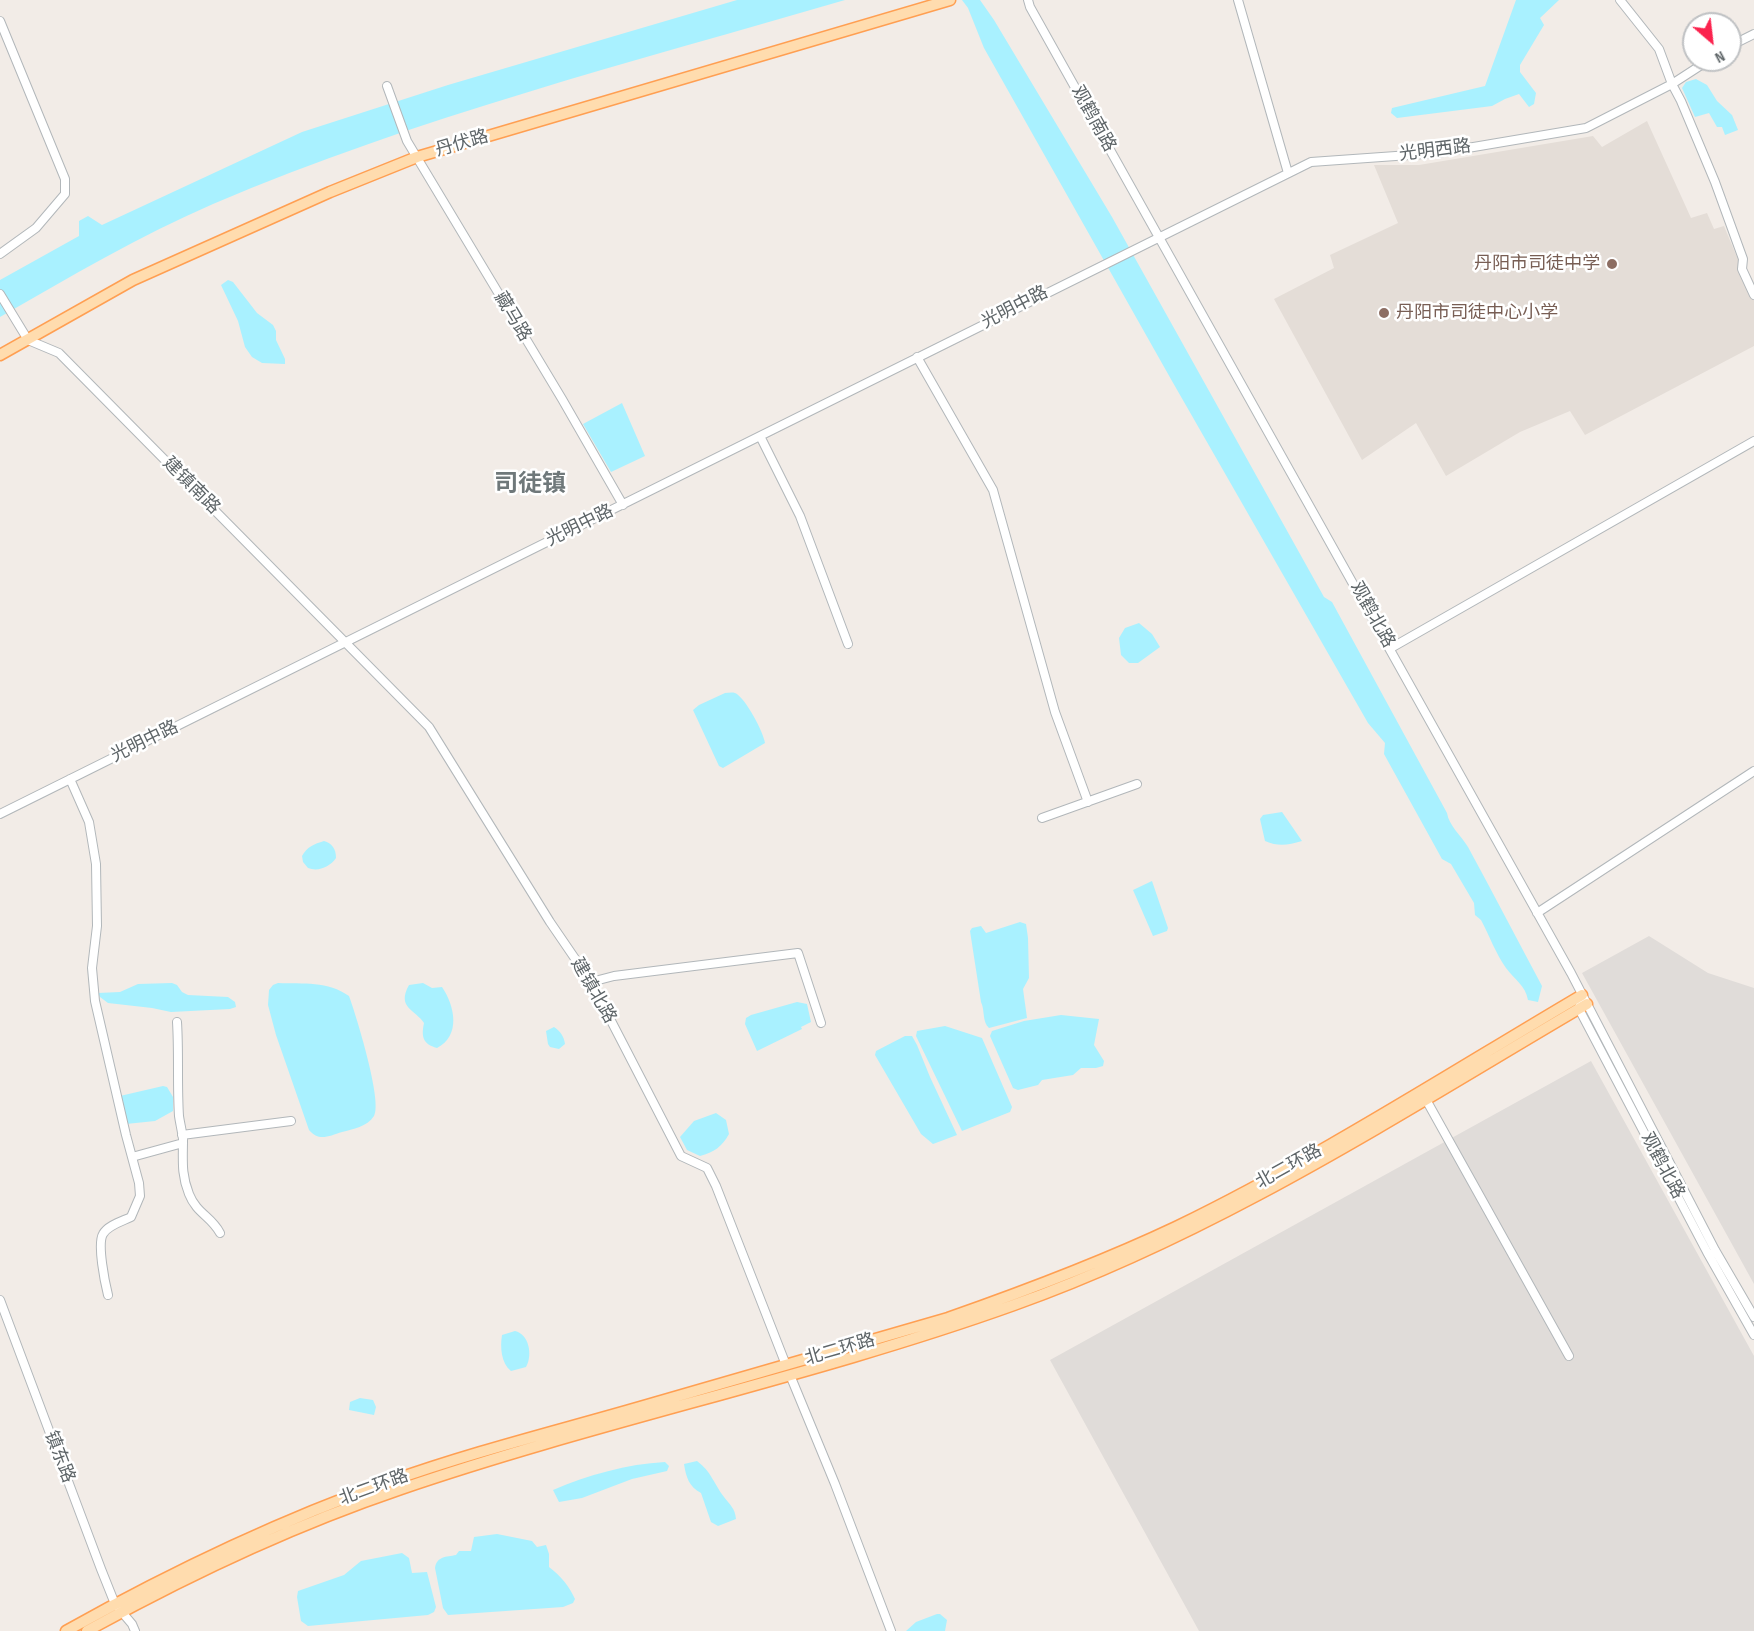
<!DOCTYPE html>
<html>
<head>
<meta charset="utf-8">
<style>
	body { margin:0 }
	#map { position:relative; width:1754px; height:1631px; overflow:hidden; background:#f2ece7; font-family:"Sofia Sans Condensed",sans-serif }
	canvas { display:block }
	.north { position:absolute; left:1682px; top:12px; width:60px; height:60px; box-sizing:border-box; background:#fff; border:2px solid #bfc1c3; border-radius:50%; rotate:152deg; font-size:16px; font-weight:700; line-height:24px; text-align:center; color:#5e6568 }
	.north::after { content:''; display:block; margin:auto; width:21px; height:27px; background:#fb234e; clip-path:polygon(50% 0,100% 100%,50% 72%,0 100%) }
</style>
</head>
<body>
<div id="map">
<canvas width="1754" height="1631"></canvas>
<div class="north">N</div>
</div>
<script>
const c = document.querySelector('canvas').getContext('2d');
c.lineJoin = 'round';
function fillPath(path, color) { c.fillStyle = color; c.fill(path, 'evenodd'); }
function trace(path, color, width, dash) { c.strokeStyle = color; c.lineWidth = width; c.lineCap = dash ? 'butt' : 'round'; c.setLineDash(dash || []); c.stroke(path); }
function write(font, color, halo, rows, align = 'center') {
  c.font = font + ' "Sofia Sans Condensed","Noto Sans SC",sans-serif'; c.lineWidth = 5; c.setLineDash([]); c.textBaseline = 'middle'; c.strokeStyle = halo; c.fillStyle = color; for (const [text, x, y, turn = 0] of rows) {
    c.save(); c.translate(x, y); c.rotate((+turn || 0) * Math.PI / 180); c.textAlign = isNaN(turn) ? turn : align; if (halo) c.strokeText(text, 0, 0); c.fillText(text, 0, 0); c.restore();
  }
}
const industrial = new Path2D(`
	M1649 936 1708 973 1754 988V1284L1582 973Z
	M1591 1061 1754 1356V1631H1199L1050 1360Z`);
const education = new Path2D(`
	M1647 121 1691 218 1707 213 1714 229 1724 226 1754 298V346L1585 435 1570 411 1520 432 1446 476 1416 423 1362 460 1274 299 1334 268 1330 255 1398 223 1374 165H1419L1593 136 1602 147Z`);
const water = new Path2D(`
	M737 0H845C633 62 417 117 213 204 139 236 70 277 0 317V280L79 236V221L88 216 102 225 302 132 448 85Z
	M962 0H980L994 20 1112 217 1324 597 1332 602 1447 813C1449 826 1461 835 1468 847 1493 893 1517 939 1542 986L1538 1002 1528 1000C1525 985 1515 980 1506 968 1496 954 1489 935 1481 920L1475 915 1474 903 1451 864 1442 859 1384 754 1385 743 1368 723 1172 381 984 48 968 8Z
	M1516 0H1559L1540 18 1544 25 1520 65V72L1536 93 1534 104 1529 107 1519 94 1505 99 1492 106 1397 118 1391 113 1392 108 1485 86Z
	M1696 79 1707 85 1717 101 1732 115 1738 130 1725 135 1722 127H1717L1709 113 1695 117 1682 88 1686 82Z
	M228 280 233 282 257 313 273 325 276 331V340L285 359V364L262 363 252 357 245 347 238 321 221 285Z
	M622 403 645 456 611 472 583 424Z
	M1139 623 1152 634 1160 647 1138 663H1129L1121 655 1119 638 1125 628Z
	M725 693C728 693 731 692 735 693 745 697 764 733 765 743L723 768 719 766 693 710 699 705Z
	M1282 812 1302 841C1288 845 1279 847 1265 841L1260 819 1263 815Z
	M324 841C332 843 336 849 336 858 330 867 318 872 308 868L303 862 302 856C307 847 314 844 324 841Z
	M1152 881 1168 928 1167 931 1153 936 1133 890Z
	M1020 922 1026 924 1028 938 1029 978 1023 989 1027 1018 989 1028C982 1022 985 1010 981 1002L970 931 972 928 981 926 986 933Z
	M172 983 177 985 182 992 188 995 228 997 235 1002 236 1007 230 1009 171 1012 152 1008 108 1003 100 997 98 993 120 992 138 984Z
	M278 983C303 984 328 981 349 996 356 1015 383 1102 374 1116 367 1127 353 1129 342 1132 329 1136 319 1142 309 1130L276 1035 268 1005 269 990 273 985Z
	M423 983 432 988 442 987C455 1006 461 1036 437 1048 423 1044 421 1037 424 1023 416 1010 396 1008 409 985Z
	M797 1002 807 1004 811 1022 801 1027 802 1029 757 1051 745 1024 746 1018 751 1015Z
	M1061 1015 1099 1019 1094 1045 1104 1061 1103 1066 1096 1068H1081L1073 1075 1042 1080 1038 1085 1018 1090 1013 1088 990 1036 992 1031 1024 1021Z
	M945 1026 982 1038 1012 1107 1010 1112 962 1131 916 1036 917 1031Z
	M554 1027C560 1031 564 1036 565 1044L559 1049 550 1047 548 1044 546 1031Z
	M905 1036H912L917 1045 930 1077 957 1135 933 1144 921 1134 875 1055 876 1051Z
	M163 1086 167 1087 173 1097V1111L155 1121 126 1124 120 1096Z
	M716 1113 726 1120 729 1134C722 1147 714 1152 700 1156L687 1150 680 1137 694 1121Z
	M515 1331C529 1334 533 1355 526 1367L511 1371C501 1363 500 1347 502 1335Z
	M360 1398 373 1400 376 1407 374 1415 349 1410 350 1402Z
	M697 1461C711 1471 714 1484 724 1497 730 1505 735 1508 736 1519L718 1526 711 1522 701 1493C689 1487 686 1477 684 1464Z
	M665 1462 669 1466 667 1471 632 1479 582 1498 559 1502 553 1490C588 1475 627 1464 665 1462Z
	M497 1534 532 1541 537 1547 546 1545 549 1554V1567C561 1576 569 1586 575 1599L573 1603 563 1607 448 1615 443 1608 435 1568C437 1556 446 1557 456 1555L459 1551H471L474 1537Z
	M402 1553 409 1558 412 1573 427 1572 436 1607 434 1612 428 1615 308 1626 301 1621 297 1597 298 1591 344 1575 361 1561Z
	M937 1614H940L947 1620 945 1631H906L916 1622Z`);
const minor = new Path2D(`
	M1028 0 1030 7 1571 973 1715 1250 1754 1317
	M1238 0 1288 173
	M1620 0 1659 49 1672 84 1681 101 1715 182 1743 259 1742 269 1754 295
	M0 21 65 179V194L36 228 0 254
	M1730 46 1754 34
	M387 86 407 141 562 399 623 505
	M0 294 28 340 59 353 429 727 550 922 591 982 681 1156 707 1168 716 1186 786 1365
	M917 357 993 490 1055 712 1088 802
	M760 436 800 516 848 644
	M1391 648 1754 441
	M70 779 89 822 96 864 97 926 92 968 95 1001 126 1135 139 1183 140 1196 131 1217C123 1221 108 1225 103 1234 97 1244 105 1283 108 1295
	M0 814 1311 162 1438 153 1586 128 1672 84 1709 60
	M1042 818 1137 784
	M1537 913 1754 771
	M591 982 614 976 798 953 821 1023
	M1580 1004 1579 1009 1707 1252 1754 1335
	M177 1022C179 1053 177 1085 179 1116 180 1123 182 1131 183 1139 183 1160 181 1174 189 1194 197 1214 211 1216 220 1233
	M1424 1096 1569 1356
	M182 1135 291 1121
	M132 1157 183 1143
	M0 1300 101 1569 115 1604 132 1624 135 1631
	M790 1375 835 1484 891 1631`);
const major = new Path2D(`
	M0 355 133 280 330 192 417 157 950 0
	M66 1631C170 1573 278 1521 391 1481 472 1452 557 1431 640 1407 743 1378 845 1347 948 1318 1025 1291 1102 1262 1176 1227 1316 1159 1448 1074 1582 995
	M87 1631C188 1575 292 1526 401 1489 603 1420 813 1377 1014 1305 1219 1232 1401 1113 1587 1004`);
const markers = [
	[1612,264,6,"#8d6e63"],
	[1384,313,6,"#8d6e63"]
];
const streetNames = [
	["观鹤南路",1093,119,61],
	["丹伏路",462,144,-16],
	["光明西路",1435,151,-7],
	["光明中路",1015,308,-27],
	["藏马路",512,317,59],
	["建镇南路",191,486,45],
	["光明中路",580,526,-26],
	["观鹤北路",1372,615,61],
	["光明中路",145,742,-26],
	["建镇北路",593,991,60],
	["观鹤北路",1662,1166,62],
	["北二环路",1289,1167,-29],
	["北二环路",840,1350,-16],
	["镇东路",59,1457,69],
	["北二环路",374,1488,-20]
];
const educationNames = [
	["丹阳市司徒中学",1600,264],
	["丹阳市司徒中心小学",1396,313,"left"]
];
const districtNames = [
	["司徒镇",530,485]
];
fillPath(industrial, '#e0dcd9');
fillPath(education, '#e4ddd7');
fillPath(water, '#a9f1ff');
trace(minor, '#b2b7ba', 10);
trace(major, '#ff9f52', 13);
trace(minor, '#fff', 8);
trace(major, '#ffdcae', 10);
for (const [x, y, r, color] of markers) { const dot = new Path2D(); dot.arc(x, y, r, 0, 2 * Math.PI); c.fillStyle = color; c.fill(dot); trace(dot, '#fff', 2); }
write('18px', '#5e6568', '#fff', streetNames);
write('18px', '#785e54', '#fff', educationNames, 'right');
write('bold 24px', '#6f787a', '#fff', districtNames);
</script>
</body>
</html>
